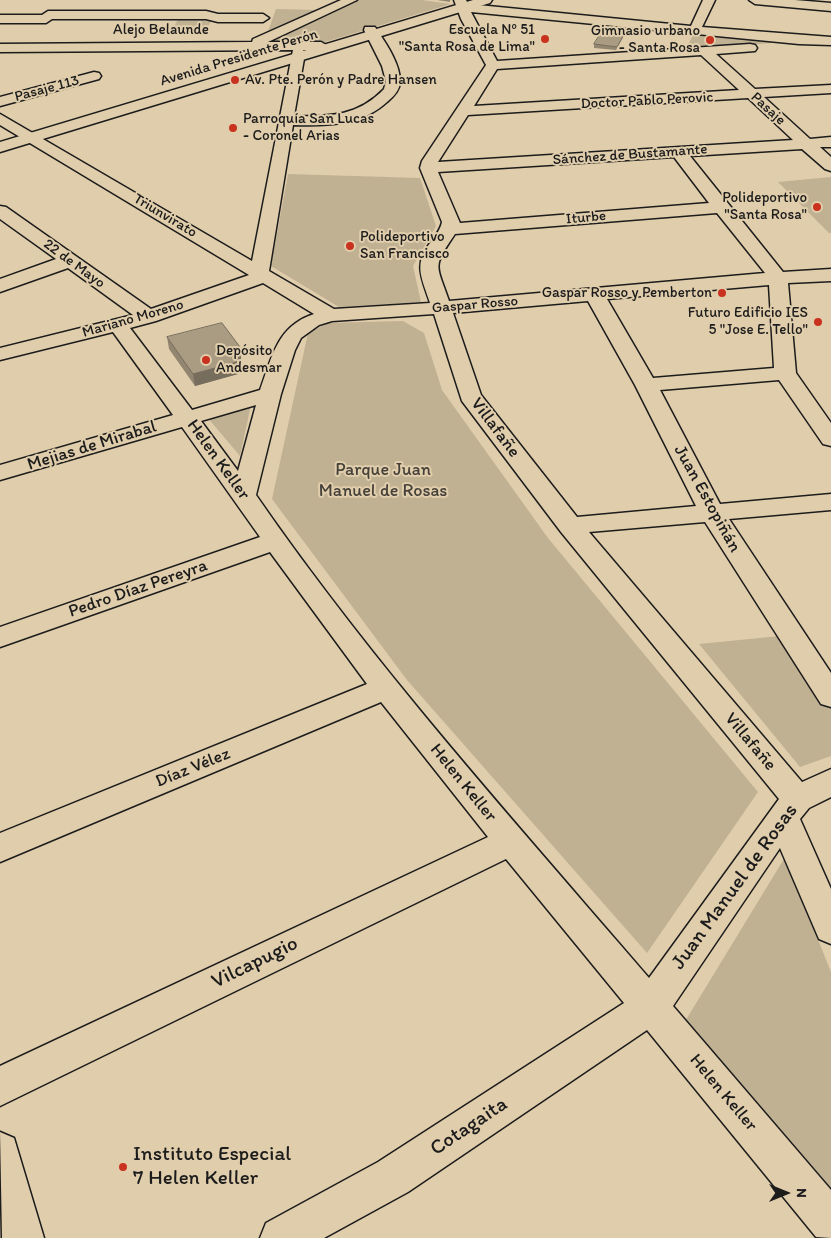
<!DOCTYPE html>
<html>
<head>
<meta charset="utf-8">
<style>
	body { margin:0 }
	#map { position:relative; width:831px; height:1238px; overflow:hidden; background:#e0cdab; font-family:Itim,sans-serif }
	canvas { display:block }
	.north { position:absolute; left:761px; top:1168px; width:50px; height:50px; -webkit-text-stroke:4px #e0cdab; paint-order:stroke; rotate:90deg; font-size:14px; font-weight:700; line-height:20px; text-align:center; color:#1c1c1c }
	.north::after { content:''; display:block; margin:auto; width:18px; height:22px; background:#1c1c1c; clip-path:polygon(50% 0,100% 100%,50% 72%,0 100%) }
</style>
</head>
<body>
<div id="map">
<canvas width="831" height="1238"></canvas>
<div class="north">N</div>
</div>
<script>
const c = document.querySelector('canvas').getContext('2d');
c.lineJoin = 'round';
function fillPath(path, color) { c.fillStyle = color; c.fill(path, 'evenodd'); }
function trace(path, color, width, dash) { c.strokeStyle = color; c.lineWidth = width; c.lineCap = dash ? 'butt' : 'round'; c.setLineDash(dash || []); c.stroke(path); }
function write(font, color, halo, rows, align = 'center') {
  c.font = font + ' Itim,sans-serif'; c.lineWidth = 4; c.setLineDash([]); c.textBaseline = 'middle'; c.strokeStyle = halo; c.fillStyle = color; for (const [text, x, y, turn = 0] of rows) {
    c.save(); c.translate(x, y); c.rotate((+turn || 0) * Math.PI / 180); c.textAlign = isNaN(turn) ? turn : align; if (halo) c.strokeText(text, 0, 0); c.fillText(text, 0, 0); c.restore();
  }
}
const green = new Path2D(`
	M358 0H422L451 4 325 42 276 43 271 40 328 12Z
	M276 9 318 10 266 37Z
	M178 19H212L208 27H174Z
	M695 31 782 42 685 51Z
	M288 174 420 178 436 226 413 266 421 302 339 307 271 266Z
	M831 177V233H829L778 182Z
	M403 321 424 333 442 390 548 538 758 792 647 953 407 680 272 499 308 333 328 323Z
	M251 405 240 456 207 417Z
	M790 635 831 701V756L800 767 699 644Z
	M790 849 805 907 831 972V1211L684 1023Z`);
const minor = new Path2D(`
	M341 0H357L268 42H321L328 46 321 50H303L305 53 294 116C330 117 358 116 384 89L386 81 382 66 364 30 365 27H375C385 42 401 64 400 83 399 91 393 97 387 102 361 126 327 126 293 125L269 271 334 309 430 303C422 278 413 265 430 243 435 236 440 231 442 222L420 168 422 161 486 65 461 19 454 0H466L468 4 691 26 703 0H715L702 27 831 37V45L799 44 471 12 497 61 750 44 755 45 757 48 755 51 716 54 755 89 831 85V93L764 97 810 139 831 137V147H820L831 157V171L825 169 802 149 690 156 783 272 831 269V281L788 283 796 373 831 423V446L823 444 779 380 660 390 720 504 831 494V510L729 519 831 673V707L821 704 705 522 589 532 802 782 831 769V797L809 808 800 819 831 889V944L819 939 780 848 673 1006 831 1190V1238L816 1237 647 1030 408 1192 324 1238H260L266 1223 378 1162 624 1003 506 859 0 1106V1066L488 837 381 702 0 862V833L367 684 270 552 0 647V627L260 537 182 427 0 480V465L173 415 113 332 0 360V348L133 315 68 268 0 292V279L56 259 0 219V206L6 207 151 309 249 275 0 125V114L252 261 293 50 0 52V44L252 42 253 39ZM701 55 739 90 474 106 497 69ZM748 98 793 140 438 162 468 115ZM674 157 709 203 460 223 438 172ZM717 213 765 273 449 301C436 263 432 268 455 234ZM263 283 314 314C277 326 272 357 260 390L192 410 130 328 156 321ZM769 285 774 368 653 378 607 299ZM588 301 635 385 696 506 577 517 481 395 453 313ZM434 314 462 401 561 532 779 799 649 978C514 821 374 666 256 495L281 394 295 350 301 338 319 325 332 321ZM256 405 238 471 201 421Z
	M749 0H795L831 3V11L755 4Z
	M48 11H206L218 14H263L269 18 263 22H218L206 19H52L46 23H0V15H42Z
	M94 72 99 73 101 76 99 79 0 106V97Z
	M0 1132 14 1138 44 1238H2Z`);
const major = new Path2D(`
	M473 0H492L490 3 0 152V142Z`);
const wall = new Path2D(`
	M437 0H450V2Z
	M627 29 626 32 616 50 594 48V44Z
	M167 337 240 347 241 359 235 360 238 374 195 386 169 349Z`);
const shadedWall = new Path2D(`
	M240 347 241 359 229 362 228 350Z
	M237 362 238 374 195 386 193 374Z`);
const building = new Path2D(`
	M605 27 627 29 617 47 594 44Z
	M222 323 240 347 228 350 237 362 193 374 167 337Z`);
const markers = [
	[545,39,5,"#c8321e"],
	[710,40,5,"#c8321e"],
	[235,80,5,"#c8321e"],
	[233,128,5,"#c8321e"],
	[817,207,5,"#c8321e"],
	[350,246,5,"#c8321e"],
	[722,293,5,"#c8321e"],
	[818,322,5,"#c8321e"],
	[206,360,5,"#c8321e"],
	[123,1167,5,"#c8321e"]
];
const farStreetnames = [
	["Alejo Belaunde",161,30],
	["Avenida Presidente Perón",239,58,-17],
	["Pasaje 113",47,89,-15],
	["Doctor Pablo Perovic",647,101,-3],
	["Pasaje",768,109,42],
	["Sánchez de Bustamante",630,155,-4],
	["Triunvirato",165,216,31],
	["Iturbe",586,218,-5],
	["22 de Mayo",74,264,36],
	["Gaspar Rosso",475,305,-5],
	["Mariano Moreno",133,319,-16]
];
const farPoinames = [
	["Escuela Nº 51",535,30],
	["\"Santa Rosa de Lima\"",535,47],
	["Gimnasio urbano",700,31],
	["- Santa Rosa",700,48],
	["Av. Pte. Perón y Padre Hansen",245,80,"left"],
	["Parroquía San Lucas",243,119,"left"],
	["- Coronel Arias",243,136,"left"],
	["Polideportivo",807,198],
	["\"Santa Rosa\"",807,215],
	["Polideportivo",360,237,"left"],
	["San Francisco",360,254,"left"],
	["Gaspar Rosso y Pemberton",712,293],
	["Futuro Edificio IES",808,313],
	["5 \"Jose E. Tello\"",808,330],
	["Depósito",216,351,"left"],
	["Andesmar",216,368,"left"]
];
const streetNames = [
	["Villafañe",495,428,53],
	["Mejias de Mirabal",92,446,-17],
	["Helen Keller",218,460,54],
	["Juan Estopiñán",707,499,61],
	["Pedro Díaz Pereyra",138,589,-19],
	["Villafañe",750,742,50],
	["Díaz Vélez",193,768,-22],
	["Helen Keller",463,783,51],
	["Helen Keller",723,1093,50]
];
const parkNames = [
	["Parque Juan",383,470],
	["Manuel de Rosas",383,491]
];
const nearStreetnames = [
	["Juan Manuel de Rosas",735,887,-54],
	["Vilcapugio",255,963,-26],
	["Cotagaita",469,1127,-34]
];
const nearPoinames = [
	["Instituto Especial",133,1155],
	["7 Helen Keller",133,1179]
];
fillPath(green, '#c0b193');
trace(minor, '#1c1c1c', 3);
trace(major, '#1c1c1c', 3);
fillPath(minor, '#e0cdab');
fillPath(major, '#e0cdab');
fillPath(wall, '#928671');
fillPath(shadedWall, '#776d5c');
fillPath(building, '#aa9c83');
trace(building, '#776d5c', 1);
for (const [x, y, r, color] of markers) { const dot = new Path2D(); dot.arc(x, y, r, 0, 2 * Math.PI); c.fillStyle = color; c.fill(dot); trace(dot, '#e0cdab', 2); }
write('15px', '#1c1c1c', '#e0cdab', farStreetnames);
write('15px', '#1c1c1c', '#e0cdab', farPoinames, 'right');
write('18px', '#1c1c1c', '#e0cdab', streetNames);
write('18px', '#45413a', '#e0cdab', parkNames);
write('21px', '#1c1c1c', '#e0cdab', nearStreetnames);
write('21px', '#1c1c1c', '#e0cdab', nearPoinames, 'left');
</script>
</body>
</html>
